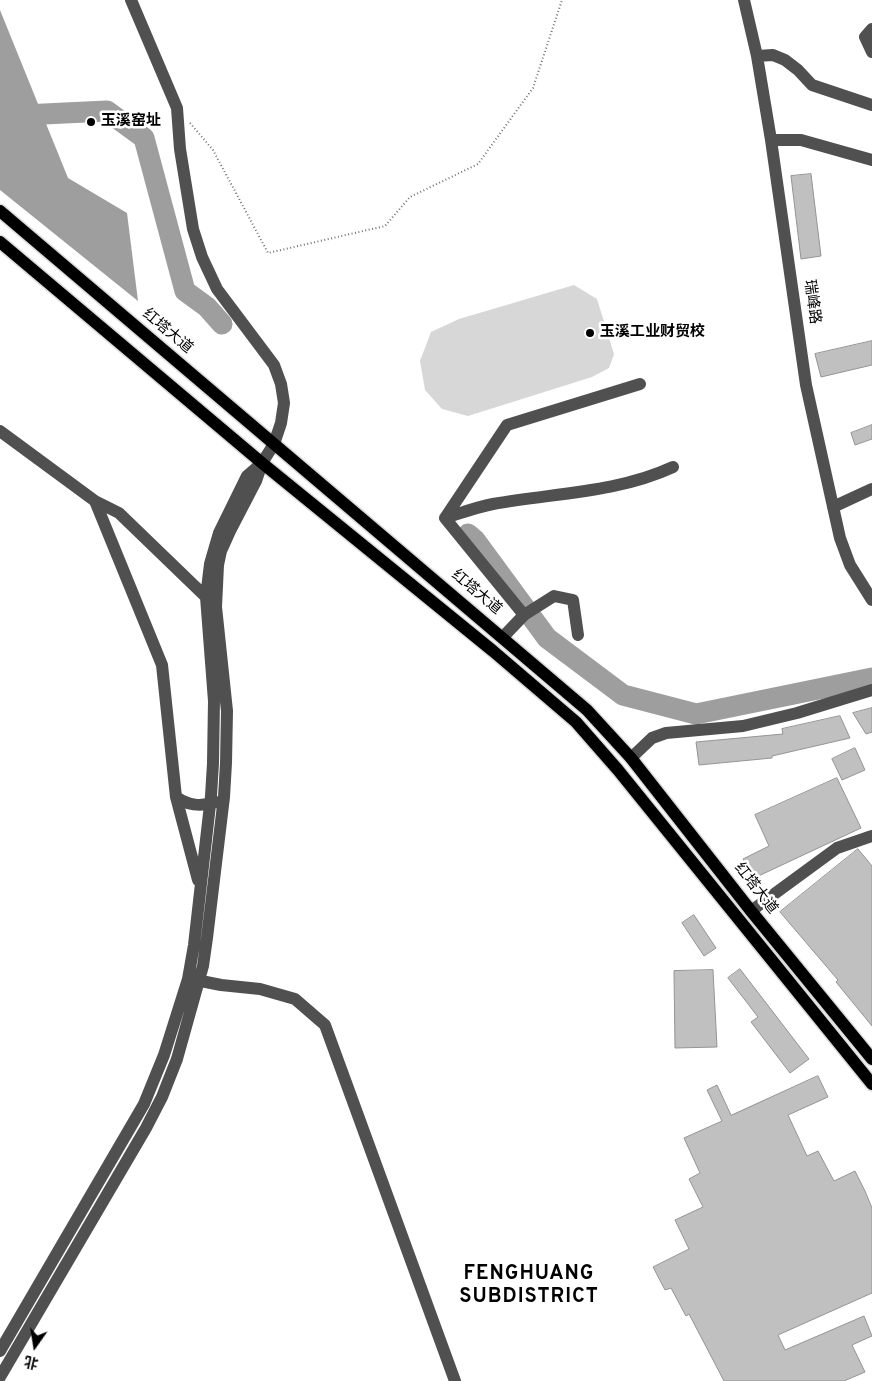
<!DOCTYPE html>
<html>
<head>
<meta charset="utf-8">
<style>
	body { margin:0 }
	#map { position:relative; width:872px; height:1381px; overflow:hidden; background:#fff; font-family:Overpass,"Noto Sans SC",sans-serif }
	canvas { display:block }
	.north { position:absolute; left:10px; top:1321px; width:50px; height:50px; -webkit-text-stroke:4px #fff; paint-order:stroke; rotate:193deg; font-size:14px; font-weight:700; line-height:20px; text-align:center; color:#000 }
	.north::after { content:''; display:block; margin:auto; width:18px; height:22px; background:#000; clip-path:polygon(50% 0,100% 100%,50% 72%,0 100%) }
</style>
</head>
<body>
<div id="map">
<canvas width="872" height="1381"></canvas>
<div class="north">北</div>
</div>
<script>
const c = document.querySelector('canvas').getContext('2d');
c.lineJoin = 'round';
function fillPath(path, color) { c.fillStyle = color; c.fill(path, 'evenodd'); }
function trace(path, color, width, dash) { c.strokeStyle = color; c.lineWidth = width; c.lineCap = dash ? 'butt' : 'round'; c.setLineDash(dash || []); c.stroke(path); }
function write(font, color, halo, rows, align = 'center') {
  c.font = font + ' Overpass,"Noto Sans SC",sans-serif'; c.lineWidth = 5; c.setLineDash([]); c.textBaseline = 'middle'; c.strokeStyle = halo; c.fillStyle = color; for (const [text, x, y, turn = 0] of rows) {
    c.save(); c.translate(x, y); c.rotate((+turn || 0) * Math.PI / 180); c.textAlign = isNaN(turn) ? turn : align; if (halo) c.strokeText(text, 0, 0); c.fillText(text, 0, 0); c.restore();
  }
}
const green = new Path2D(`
	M574 285 597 299 614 354 609 368 592 377 468 416 442 409 425 390 420 361 431 332 459 319Z`);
const water = new Path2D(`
	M0 10 68 178 127 213 138 301 0 190Z`);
const river = new Path2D(`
	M23 115 107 111 144 138 185 291 207 307 222 324
	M468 534 475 540 547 638 623 695 696 714 872 678`);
const building = new Path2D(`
	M811 174 821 256 801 259 791 176Z
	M872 341V365L821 377 815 354Z
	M872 425V439L855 445 851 433Z
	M872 708V732L866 734 853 713Z
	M840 716 850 738 772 756V758L699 765 696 742 783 734 782 729Z
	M855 748 865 770 842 780 832 759Z
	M837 778 861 828 752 879 743 859 769 846 755 815Z
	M858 849 872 866V1026L836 982 838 980 780 912Z
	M694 915 716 948 704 956 682 923Z
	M740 969 809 1059 790 1073 751 1022 758 1017 728 978Z
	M713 970 717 1047 675 1048 674 971Z
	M818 1076 828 1097 788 1115 807 1156 818 1151 834 1181 855 1171 865 1191 872 1208V1293L778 1335 785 1350 864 1316 872 1336 852 1345 865 1372 844 1381H724L689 1314 686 1316 671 1288 665 1290 653 1267 689 1249 675 1220 703 1207 689 1179 700 1173 684 1138 722 1121 707 1090 717 1085 731 1115Z`);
const path = new Path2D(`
	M190 123 213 150 268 253 385 226 410 197 478 164 533 88 562 0`);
const minor = new Path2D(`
	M744 0 757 56 771 140 806 385 840 538 850 565 872 600
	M872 29 865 37 872 52
	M757 56 773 55 785 60 798 70 812 85 872 105
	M771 140H801L872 160
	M0 431 95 501 162 665 176 797 198 880
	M95 501 119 513 206 597 211 598
	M833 507 872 489
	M445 518 507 425 640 384
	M524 615 445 518C461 513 477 507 493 504 553 493 617 493 673 467
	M503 637 524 615 554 596 573 600 578 635
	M631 758 652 738 666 733 743 726 797 713 872 690
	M176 797C189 806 201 807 216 802
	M751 911 837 848 872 836
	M191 979 221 985 260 989 295 999 325 1025 455 1381
	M0 1351 144 1104 164 1055 188 979 194 945 211 796 213 763 214 701 206 597 210 564 219 533 247 476 262 463
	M0 1377 146 1128 162 1097 177 1059 203 966 207 938 224 797 226 763 227 711 216 607 218 565 221 551 230 531 256 481 262 463 274 444 281 423 284 403 281 384 274 365 217 289 202 257 193 229 180 149 177 108 131 0`);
const major = new Path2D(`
	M0 211 587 710 631 758 751 911 872 1059
	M0 242 262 463 493 651 576 722 618 770 872 1084`);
const markers = [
	[91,122,5,"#000"],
	[590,333,5,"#000"]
];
const poiNames = [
	["玉溪窑址",101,122],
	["玉溪工业财贸校",600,333]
];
const streetNames = [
	["瑞峰路",811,302,82],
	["红塔大道",167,332,40],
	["红塔大道",476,593,40],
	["红塔大道",755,889,52]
];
const districtNames = [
	["FENGHUANG",529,1275],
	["SUBDISTRICT",529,1298]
];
fillPath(green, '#d7d7d7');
fillPath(water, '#9e9e9e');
trace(river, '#9e9e9e', 21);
fillPath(building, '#c0c0c0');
trace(building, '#949494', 1);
trace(major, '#dbdbdb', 15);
trace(path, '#727272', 2, [1, 2.5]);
trace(minor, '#505050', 12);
trace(major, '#000', 12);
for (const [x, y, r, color] of markers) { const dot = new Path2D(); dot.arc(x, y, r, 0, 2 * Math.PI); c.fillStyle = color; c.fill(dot); trace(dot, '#fff', 2); }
write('bold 15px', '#000', '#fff', poiNames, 'left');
write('15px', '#000', '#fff', streetNames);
c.letterSpacing = '1px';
write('bold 20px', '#000', '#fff', districtNames);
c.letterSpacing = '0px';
</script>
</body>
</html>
